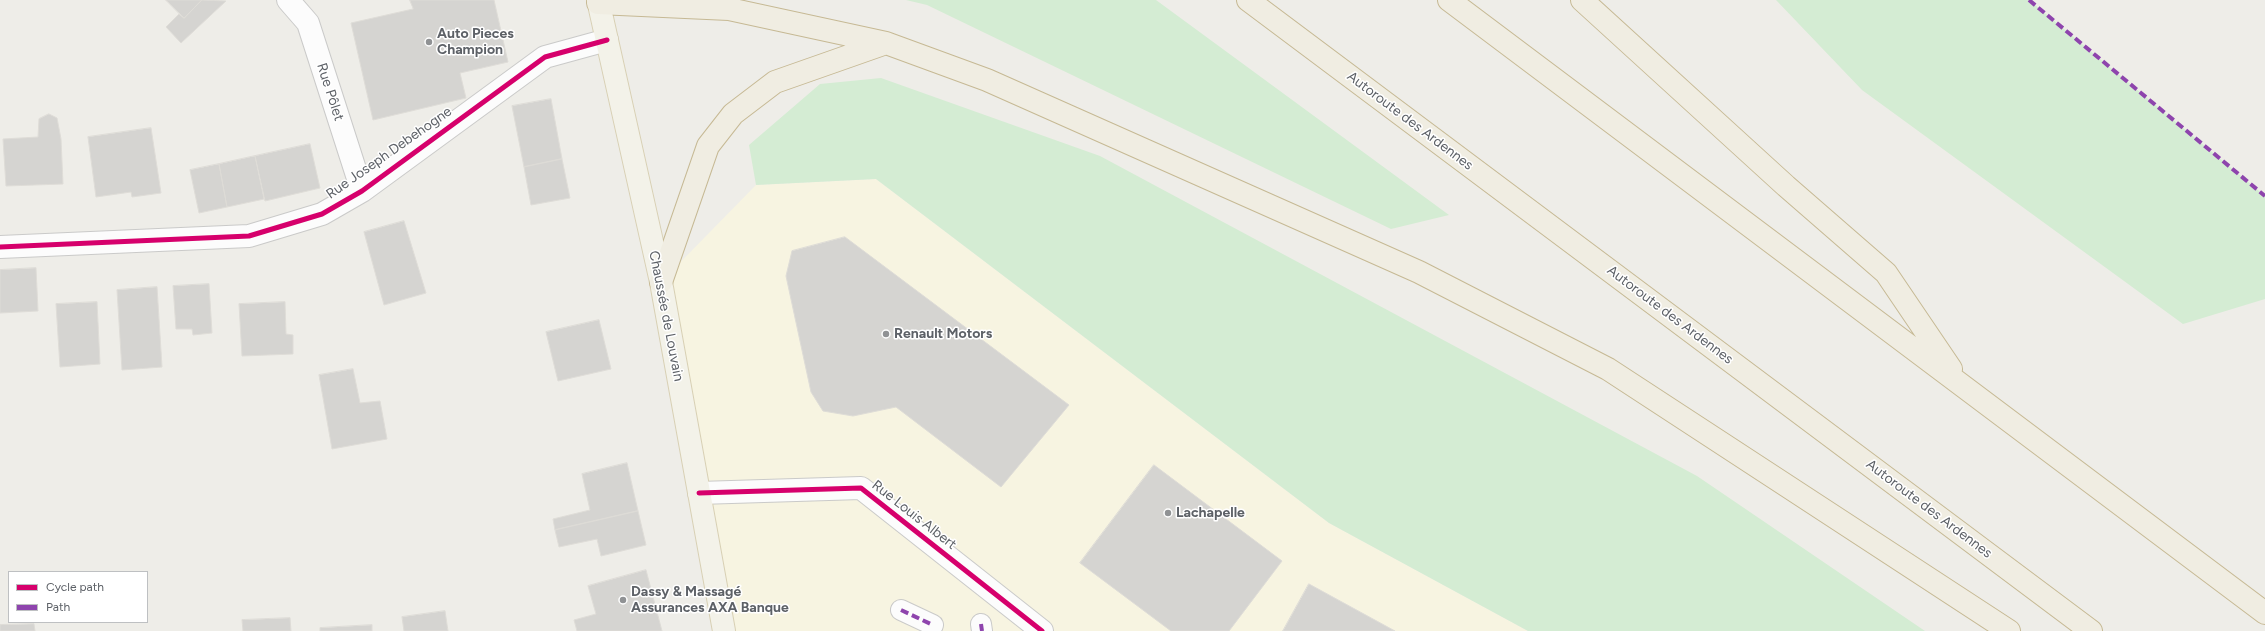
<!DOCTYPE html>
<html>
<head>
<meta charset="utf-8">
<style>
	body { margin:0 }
	#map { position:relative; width:2265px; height:631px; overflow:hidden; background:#eeede8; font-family:Figtree,sans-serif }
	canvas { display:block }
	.legend { position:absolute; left:8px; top:571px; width:140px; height:52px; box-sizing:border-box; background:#fff; border:1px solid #bec0c2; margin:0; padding:5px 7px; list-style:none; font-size:12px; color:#5d6167 }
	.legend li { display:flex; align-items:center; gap:8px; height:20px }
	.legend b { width:20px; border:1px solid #bec0c2 }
</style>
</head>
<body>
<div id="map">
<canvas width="2265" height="631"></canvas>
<ul class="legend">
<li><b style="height:5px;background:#d6006c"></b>Cycle path</li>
<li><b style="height:5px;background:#8e44ad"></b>Path</li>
</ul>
</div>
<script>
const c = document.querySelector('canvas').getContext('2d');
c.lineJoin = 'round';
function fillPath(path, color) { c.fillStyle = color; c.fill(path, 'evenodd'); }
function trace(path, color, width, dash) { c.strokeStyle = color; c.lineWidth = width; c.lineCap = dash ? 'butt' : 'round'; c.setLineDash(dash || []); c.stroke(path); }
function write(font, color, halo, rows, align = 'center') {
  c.font = font + ' Figtree,sans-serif'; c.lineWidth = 3; c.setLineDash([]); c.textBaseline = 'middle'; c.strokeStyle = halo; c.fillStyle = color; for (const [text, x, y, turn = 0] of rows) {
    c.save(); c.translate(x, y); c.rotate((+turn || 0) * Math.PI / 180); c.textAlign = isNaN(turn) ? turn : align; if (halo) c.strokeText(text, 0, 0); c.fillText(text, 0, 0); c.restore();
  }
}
const commercial = new Path2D(`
	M876 179 1329 523 1528 631H724L661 282 756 185Z`);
const green = new Path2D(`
	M906 0H1156L1449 215 1391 229 927 5Z
	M1776 0H2029L2265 196V299L2183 324 1862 90Z
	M881 78 1100 156 1697 476 1925 631H1528L1329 523 876 179 756 185 749 145 820 84Z`);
const building = new Path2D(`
	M166 0H202L184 18Z
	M202 0 226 1 181 43 166 27 179 14 184 18Z
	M410 0H494L508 62 460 73 466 98 373 120 351 23 413 9Z
	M551 99 562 159 524 167 512 106Z
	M49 114 57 118 61 139 63 184 6 186 3 139 38 137 39 119Z
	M151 128 161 193 132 197 131 192 96 197 88 137Z
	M310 144 320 188 265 201 255 156Z
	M255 156 264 199 227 207 219 164Z
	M562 159 570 198 531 205 524 167Z
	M219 164 227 207 199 213 190 170Z
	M404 221 426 293 384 305 364 232Z
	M845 237 1069 405 1001 487 896 407 853 416 823 411 811 392 786 276 792 251Z
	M36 268 38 311 0 313V270Z
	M209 284 212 333 193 335 192 329H176L173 286Z
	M157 287 162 367 122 370 117 290Z
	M97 302 100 364 60 367 56 304Z
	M285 302 286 334 293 335V354L242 356 239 304Z
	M599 320 611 369 558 381 546 332Z
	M353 369 360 403 380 401 387 439 332 449 319 375Z
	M627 463 638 511 555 530 553 519 590 510 582 474Z
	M1154 465 1282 561 1229 631H1171L1080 563Z
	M638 511 646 545 601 556 597 539 559 547 555 530Z
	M646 570 662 631H577L574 620 596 614 588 586Z
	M1309 584 1395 631H1283Z
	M445 611 448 631H404L402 617Z
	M290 618 291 631H243L242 620Z
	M34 624 35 631H0V625Z
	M372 625V631H320V628Z`);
const pedestrian = new Path2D(`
	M901 610 933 625
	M981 624 982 631`);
const minor = new Path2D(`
	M288 0 308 23 362 191
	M0 247 249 236 322 214 362 191 545 57 607 40
	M699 493 861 488 1042 631`);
const primary = new Path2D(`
	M598 0 661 282 724 631`);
const motorway = new Path2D(`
	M1248 0 2091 631
	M1449 0 2265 613
	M1582 0 1786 186 1886 273 1951 369
	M598 3 729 9 886 43 987 80 1419 272 1608 369 2009 631
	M661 282 708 146 733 114 775 82 886 43`);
const quiet = new Path2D(`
	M2029 0 2265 196
	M901 610 933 625
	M981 624 982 631`);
const cycleway = new Path2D(`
	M0 247 249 236 322 214 362 191 545 57 607 40
	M699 493 861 488 1042 631`);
const markers = [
	[429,42,4,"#909294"],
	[886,334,4,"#909294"],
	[1168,513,4,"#909294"],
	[623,600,4,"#909294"]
];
const poiNames = [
	["Auto Pieces",437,34],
	["Champion",437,50],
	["Renault Motors",894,334],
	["Lachapelle",1176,513],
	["Dassy & Massagé",631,592],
	["Assurances AXA Banque",631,608]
];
const streetNames = [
	["Rue Pôlet",330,92,72],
	["Autoroute des Ardennes",1410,121,37],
	["Rue Joseph Debehogne",389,153,-35],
	["Autoroute des Ardennes",1670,315,37],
	["Chaussée de Louvain",666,316,79],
	["Autoroute des Ardennes",1929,509,37],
	["Rue Louis Albert",914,515,38]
];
fillPath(commercial, '#f7f4e1');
fillPath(green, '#d4ecd3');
fillPath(building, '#d5d4d1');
trace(building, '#dedcd7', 1);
trace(pedestrian, '#cacac9', 22);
trace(minor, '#cacac9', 24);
trace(primary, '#d8d0b4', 24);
trace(motorway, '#c6b994', 24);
trace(pedestrian, '#fcfcfc', 20);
trace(minor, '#fcfcfc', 22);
trace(primary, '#f3f2e9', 22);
trace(motorway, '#f0ede2', 22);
trace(quiet, '#8e44ad', 4, [8, 4]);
trace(cycleway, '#d6006c', 5);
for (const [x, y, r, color] of markers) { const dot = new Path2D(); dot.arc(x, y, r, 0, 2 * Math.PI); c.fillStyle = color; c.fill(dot); trace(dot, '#fff', 1.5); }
write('bold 14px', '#5d6167', '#fff', poiNames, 'left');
write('14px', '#5d6167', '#fff', streetNames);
</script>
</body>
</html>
